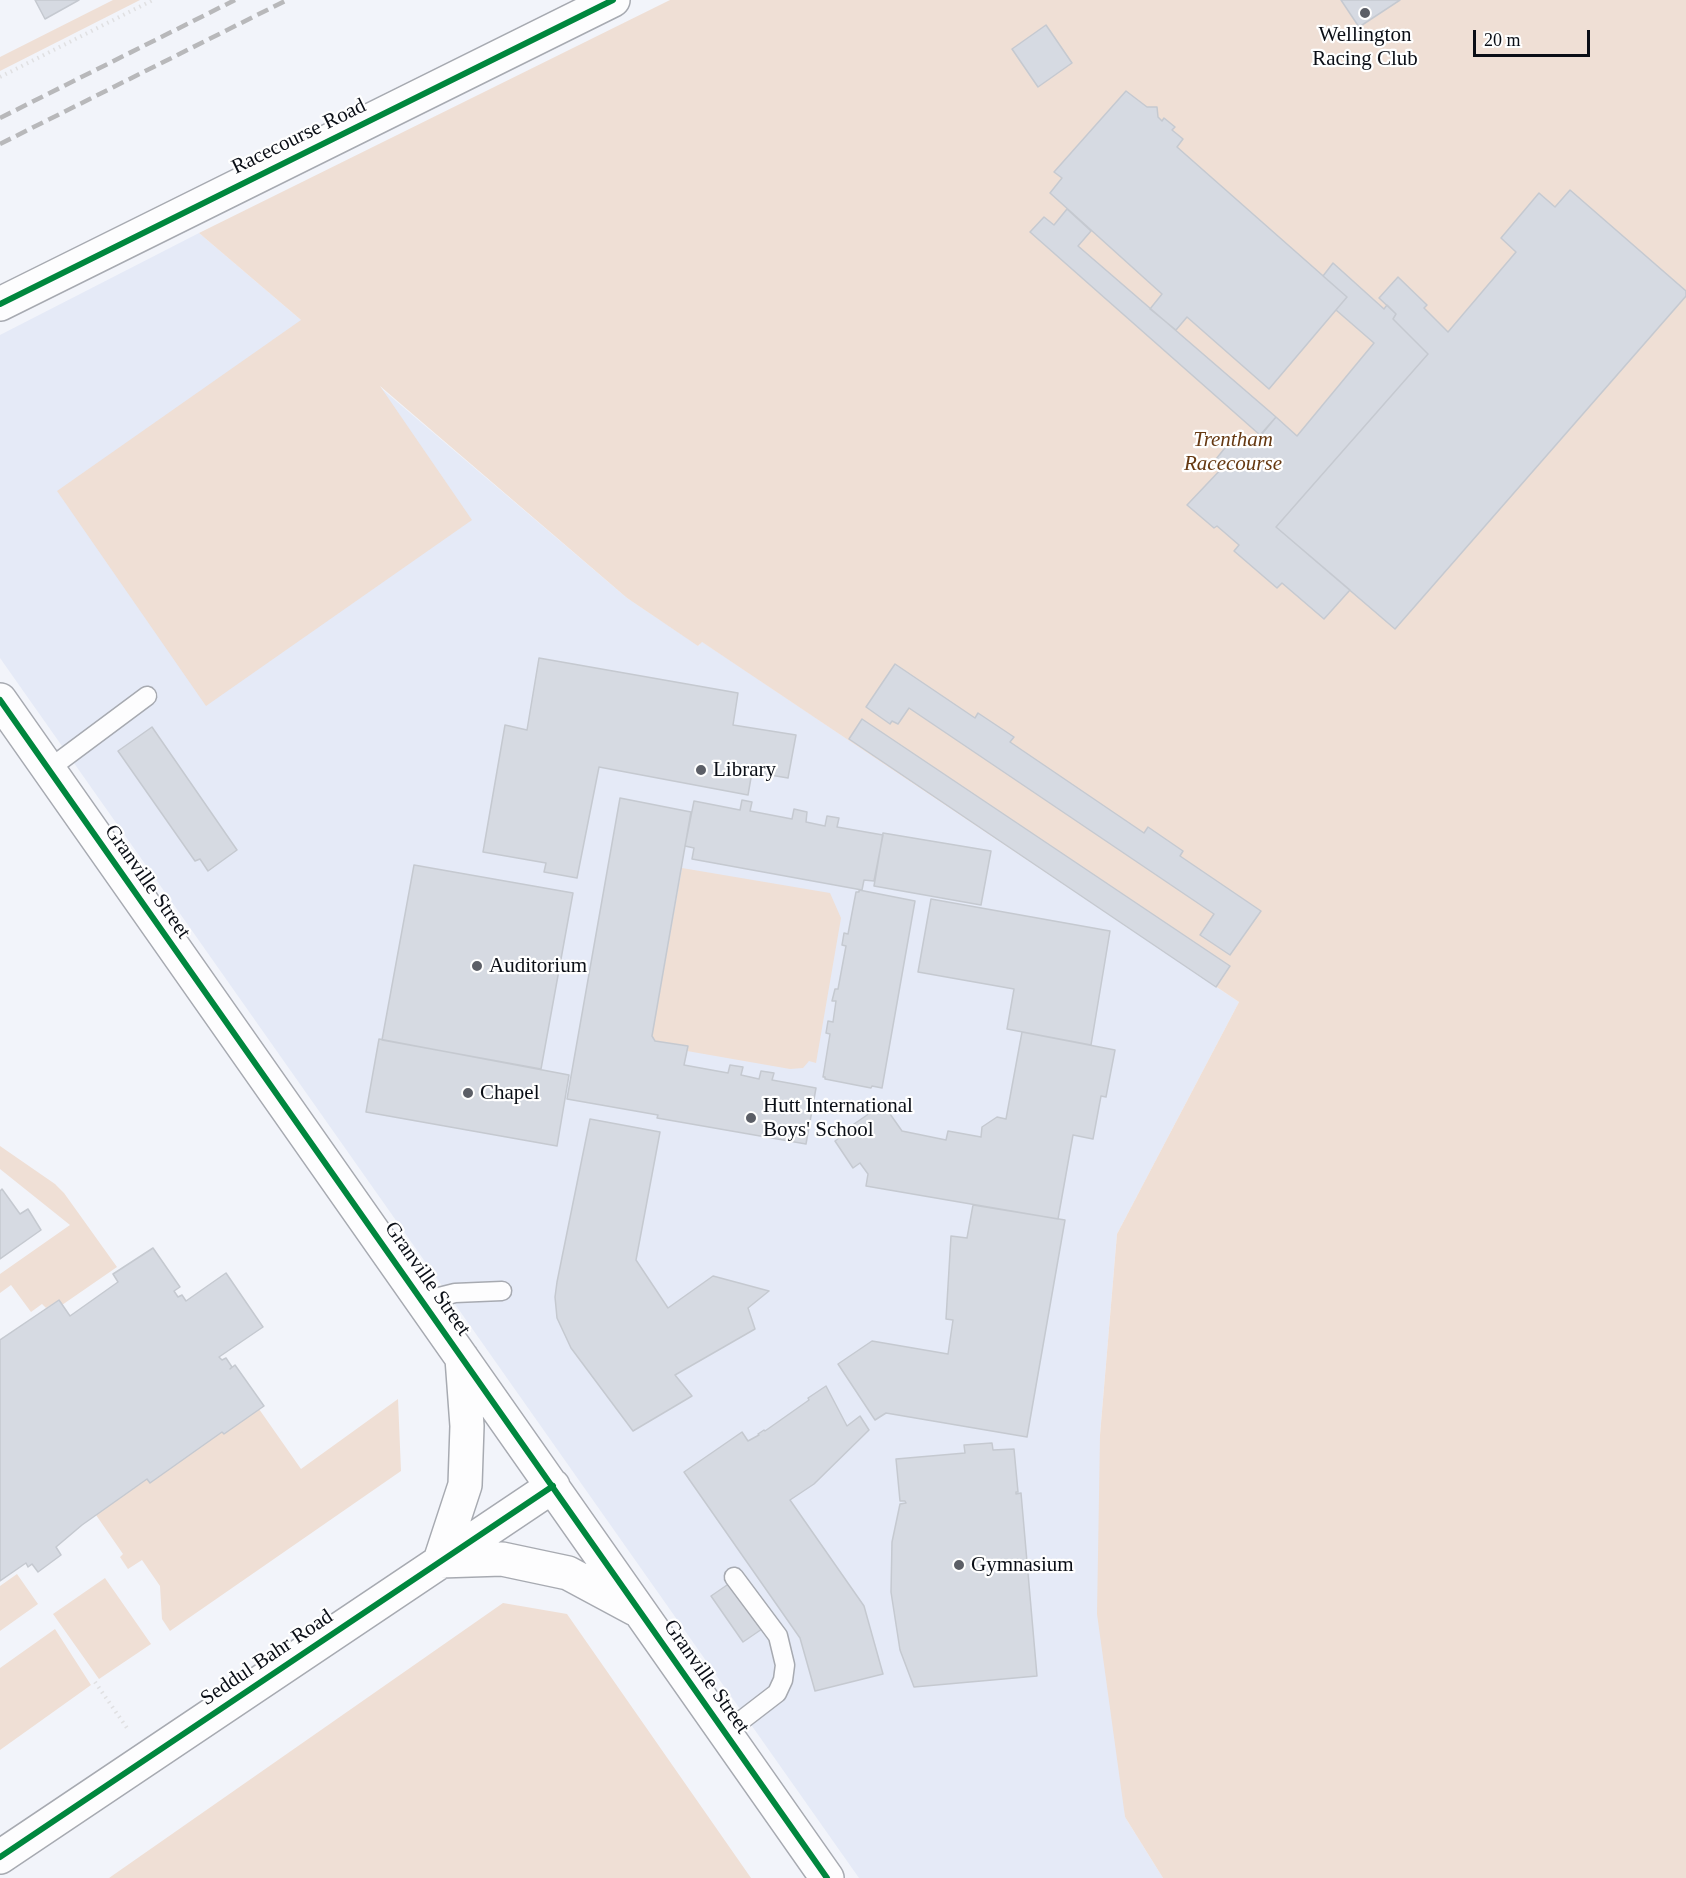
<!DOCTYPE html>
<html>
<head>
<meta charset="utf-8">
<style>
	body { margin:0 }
	#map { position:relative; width:1686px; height:1878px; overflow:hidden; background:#f2f4fa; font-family:"Times New Roman",serif }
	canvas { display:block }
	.scale { position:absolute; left:1473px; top:30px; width:117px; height:27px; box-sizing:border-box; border:3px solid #0a0e16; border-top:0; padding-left:8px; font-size:18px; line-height:21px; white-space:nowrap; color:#0a0e16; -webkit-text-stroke:4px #fff; paint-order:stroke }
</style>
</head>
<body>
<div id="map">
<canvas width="1686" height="1878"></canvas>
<div class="scale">20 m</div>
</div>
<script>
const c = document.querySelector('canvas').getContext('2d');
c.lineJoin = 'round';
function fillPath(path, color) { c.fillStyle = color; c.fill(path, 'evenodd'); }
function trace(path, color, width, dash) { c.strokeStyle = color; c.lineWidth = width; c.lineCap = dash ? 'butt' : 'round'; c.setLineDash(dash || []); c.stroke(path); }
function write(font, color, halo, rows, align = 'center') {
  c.font = font + ' "Times New Roman",serif'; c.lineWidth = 4.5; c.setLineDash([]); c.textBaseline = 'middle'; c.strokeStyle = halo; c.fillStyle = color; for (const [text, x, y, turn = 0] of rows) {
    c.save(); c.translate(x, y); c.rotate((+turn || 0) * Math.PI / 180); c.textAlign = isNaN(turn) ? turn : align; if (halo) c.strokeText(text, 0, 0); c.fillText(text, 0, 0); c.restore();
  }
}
const built = new Path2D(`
	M199 233 627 598 699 646 701 641 1239 1002 1117 1234 1100 1435 1125 1817 1163 1878H859L0 658V335Z`);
const green = new Path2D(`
	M113 0H140L0 71V57Z
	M670 0H1686V1878H1163L1125 1817 1097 1614 1100 1435 1117 1234 1239 1002 702 642 698 646 627 598 380 386 472 520 206 706 57 491 301 320 199 233Z
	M682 868 830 893 841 918 816 1063 809 1061 803 1068 790 1069 687 1051 688 1046 655 1041 652 1036Z
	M0 1146 55 1184 64 1193 117 1267 62 1305 59 1300 46 1308 42 1304 31 1312 11 1285 0 1293V1274L70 1225 0 1169Z
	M398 1399 401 1471 170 1631 162 1619 160 1586 142 1560 128 1569 120 1557 123 1554 96 1515 147 1479 150 1482 222 1432 224 1434 259 1409 301 1469Z
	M17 1574 38 1604 0 1631V1586Z
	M105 1578 151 1644 99 1679 53 1614Z
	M503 1603 567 1614 751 1878H109Z
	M55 1629 91 1685 0 1750V1668Z`);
const building = new Path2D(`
	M35 0H79L45 19Z
	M1341 0H1400L1359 27Z
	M1046 25 1072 63 1038 87 1012 49Z
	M1126 91 1147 107H1157L1158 117 1162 121 1164 118 1175 127 1172 130 1183 139 1177 147 1347 297 1269 389 1187 317 1176 330 1150 309 1162 294 1050 193 1062 178 1054 172Z
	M1570 190 1686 291V296L1395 629 1276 527 1428 354 1393 319 1396 314 1379 298 1398 277 1427 305 1424 308 1448 332 1516 252 1501 238 1539 193 1555 207Z
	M1067 209 1091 231 1078 246 1276 417 1260 435 1030 232 1044 217 1054 225Z
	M1333 263 1384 309 1387 305 1396 314 1393 319 1428 354 1276 527 1350 590 1324 619 1282 583 1277 588 1234 551 1239 545 1217 526 1214 528 1187 505 1224 466 1216 459 1237 433 1252 446 1276 417 1297 436 1374 343 1336 310 1347 297 1323 276Z
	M539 658 738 693 733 725 796 735 788 778 752 772 748 795 599 767 577 878 544 872 546 863 483 852 505 725 527 730Z
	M895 664 975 718 978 713 1014 737 1010 742 1144 833 1148 827 1183 851 1180 856 1261 911 1230 955 1200 935 1214 914 909 708 898 724 892 721 890 724 866 707Z
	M862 719 1230 966 1216 987 849 739Z
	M152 727 237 850 208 871 200 859 195 861 118 751Z
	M620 798 691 812 652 1036 655 1041 688 1046 684 1065 728 1073 730 1065 743 1067 741 1075 759 1079 761 1071 774 1073 772 1080 816 1088 806 1144 657 1118 658 1115 567 1099Z
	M742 800 752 802 750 811 792 819 794 809 807 812 806 822 825 826 827 816 839 818 837 827 883 835 874 881 864 880 862 890 692 859 694 848 685 846 694 801 740 810Z
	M883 833 991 851 981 905 874 886Z
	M414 865 573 893 541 1069 382 1040Z
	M859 890 915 901 882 1088 872 1086 871 1088 825 1079V1077H823L830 1034 826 1033 828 1021 833 1022 836 1001H832L835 989H838L846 946 842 945 844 933 848 934 856 892H859Z
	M931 899 1110 931 1091 1045 1007 1029 1014 989 918 972Z
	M1022 1032 1115 1050 1106 1097 1101 1096 1093 1139 1073 1135 1058 1219 866 1186 868 1174 860 1163 853 1168 835 1141 843 1135 841 1133 883 1104 902 1131 946 1140 948 1131 981 1137 982 1127 997 1117 1006 1119Z
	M379 1039 569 1075 557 1146 366 1112Z
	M590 1119 660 1132 636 1260 668 1308 713 1276 769 1291 748 1308 755 1329 675 1375 692 1396 633 1431 571 1348 557 1318 555 1297 557 1282Z
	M2 1189 20 1214 28 1209 41 1230 0 1259V1191Z
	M973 1205 1065 1220 1027 1437 886 1413 875 1420 838 1364 872 1341 948 1354 953 1320 946 1319 951 1236 967 1238Z
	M153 1248 180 1287 174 1291 178 1297 182 1295 186 1301 226 1273 263 1327 219 1357 222 1360 226 1358 232 1367 230 1369 235 1365 264 1406 224 1434 222 1432 150 1483 147 1479 82 1525 56 1547 61 1555 38 1572 32 1564 28 1567 26 1563 0 1581V1340L59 1300 70 1316 118 1282 113 1274Z
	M826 1386 847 1426 860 1416 869 1430 814 1484 790 1500 864 1606 883 1674 815 1691 800 1638 684 1472 742 1432 748 1441 759 1435 758 1434 764 1430 765 1431 809 1400 808 1398Z
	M992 1443 993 1450 1014 1449 1018 1492H1016V1494L1021 1493 1037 1676 914 1687 900 1650 891 1592 892 1542 900 1504 906 1503 905 1501H900L896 1459 965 1453 964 1445Z
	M730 1583 762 1629 743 1642 711 1596Z`);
const path = new Path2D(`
	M0 77 153 0
	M95 1682 127 1728`);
const lane = new Path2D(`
	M49 769 147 696
	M423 1301 455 1293 502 1291
	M725 1733 777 1693 783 1680 785 1665 778 1636 734 1577`);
const street = new Path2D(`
	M0 304 613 0
	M0 700 827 1878
	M462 1358 467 1426 465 1485 440 1561 502 1559 568 1573 635 1609
	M0 1857 553 1486`);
const rail = new Path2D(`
	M0 118 235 0
	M0 144 287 0`);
const cycleway = new Path2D(`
	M0 304 613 0
	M0 700 827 1878
	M0 1857 553 1486`);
const markers = [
	[1365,13,6,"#5b5e66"],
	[701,770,6,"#5b5e66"],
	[477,966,6,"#5b5e66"],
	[468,1093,6,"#5b5e66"],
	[751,1118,6,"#5b5e66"],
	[959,1565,6,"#5b5e66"]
];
const poiNames = [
	["Wellington",1365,35,"center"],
	["Racing Club",1365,59,"center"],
	["Library",713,770],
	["Auditorium",489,966],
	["Chapel",480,1093],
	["Hutt International",763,1106],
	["Boys' School",763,1130],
	["Gymnasium",971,1565]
];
const streetNames = [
	["Racecourse Road",299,137,-26],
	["Granville Street",147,882,55],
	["Granville Street",427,1279,55],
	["Seddul Bahr Road",267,1658,-34],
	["Granville Street",706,1677,55]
];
const parkNames = [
	["Trentham",1233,440],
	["Racecourse",1233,464]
];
fillPath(built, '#e5eaf7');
fillPath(green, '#efdfd5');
fillPath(building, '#d6dae2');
trace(building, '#c5c9d0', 1.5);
trace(lane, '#a7aab1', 21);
trace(street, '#a7aab1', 36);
trace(path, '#e0e0e2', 4, [1.5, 4.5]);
trace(lane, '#fdfdfe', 18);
trace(street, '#fdfdfe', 33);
trace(rail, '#b8b8ba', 4.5, [12, 6]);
trace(cycleway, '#00873e', 6);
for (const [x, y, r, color] of markers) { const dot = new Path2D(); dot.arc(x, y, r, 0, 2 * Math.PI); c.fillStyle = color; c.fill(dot); trace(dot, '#fff', 2); }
write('21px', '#0a0e16', '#fff', poiNames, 'left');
write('21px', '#0a0e16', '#fff', streetNames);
write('italic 21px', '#663912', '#fff', parkNames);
</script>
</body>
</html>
